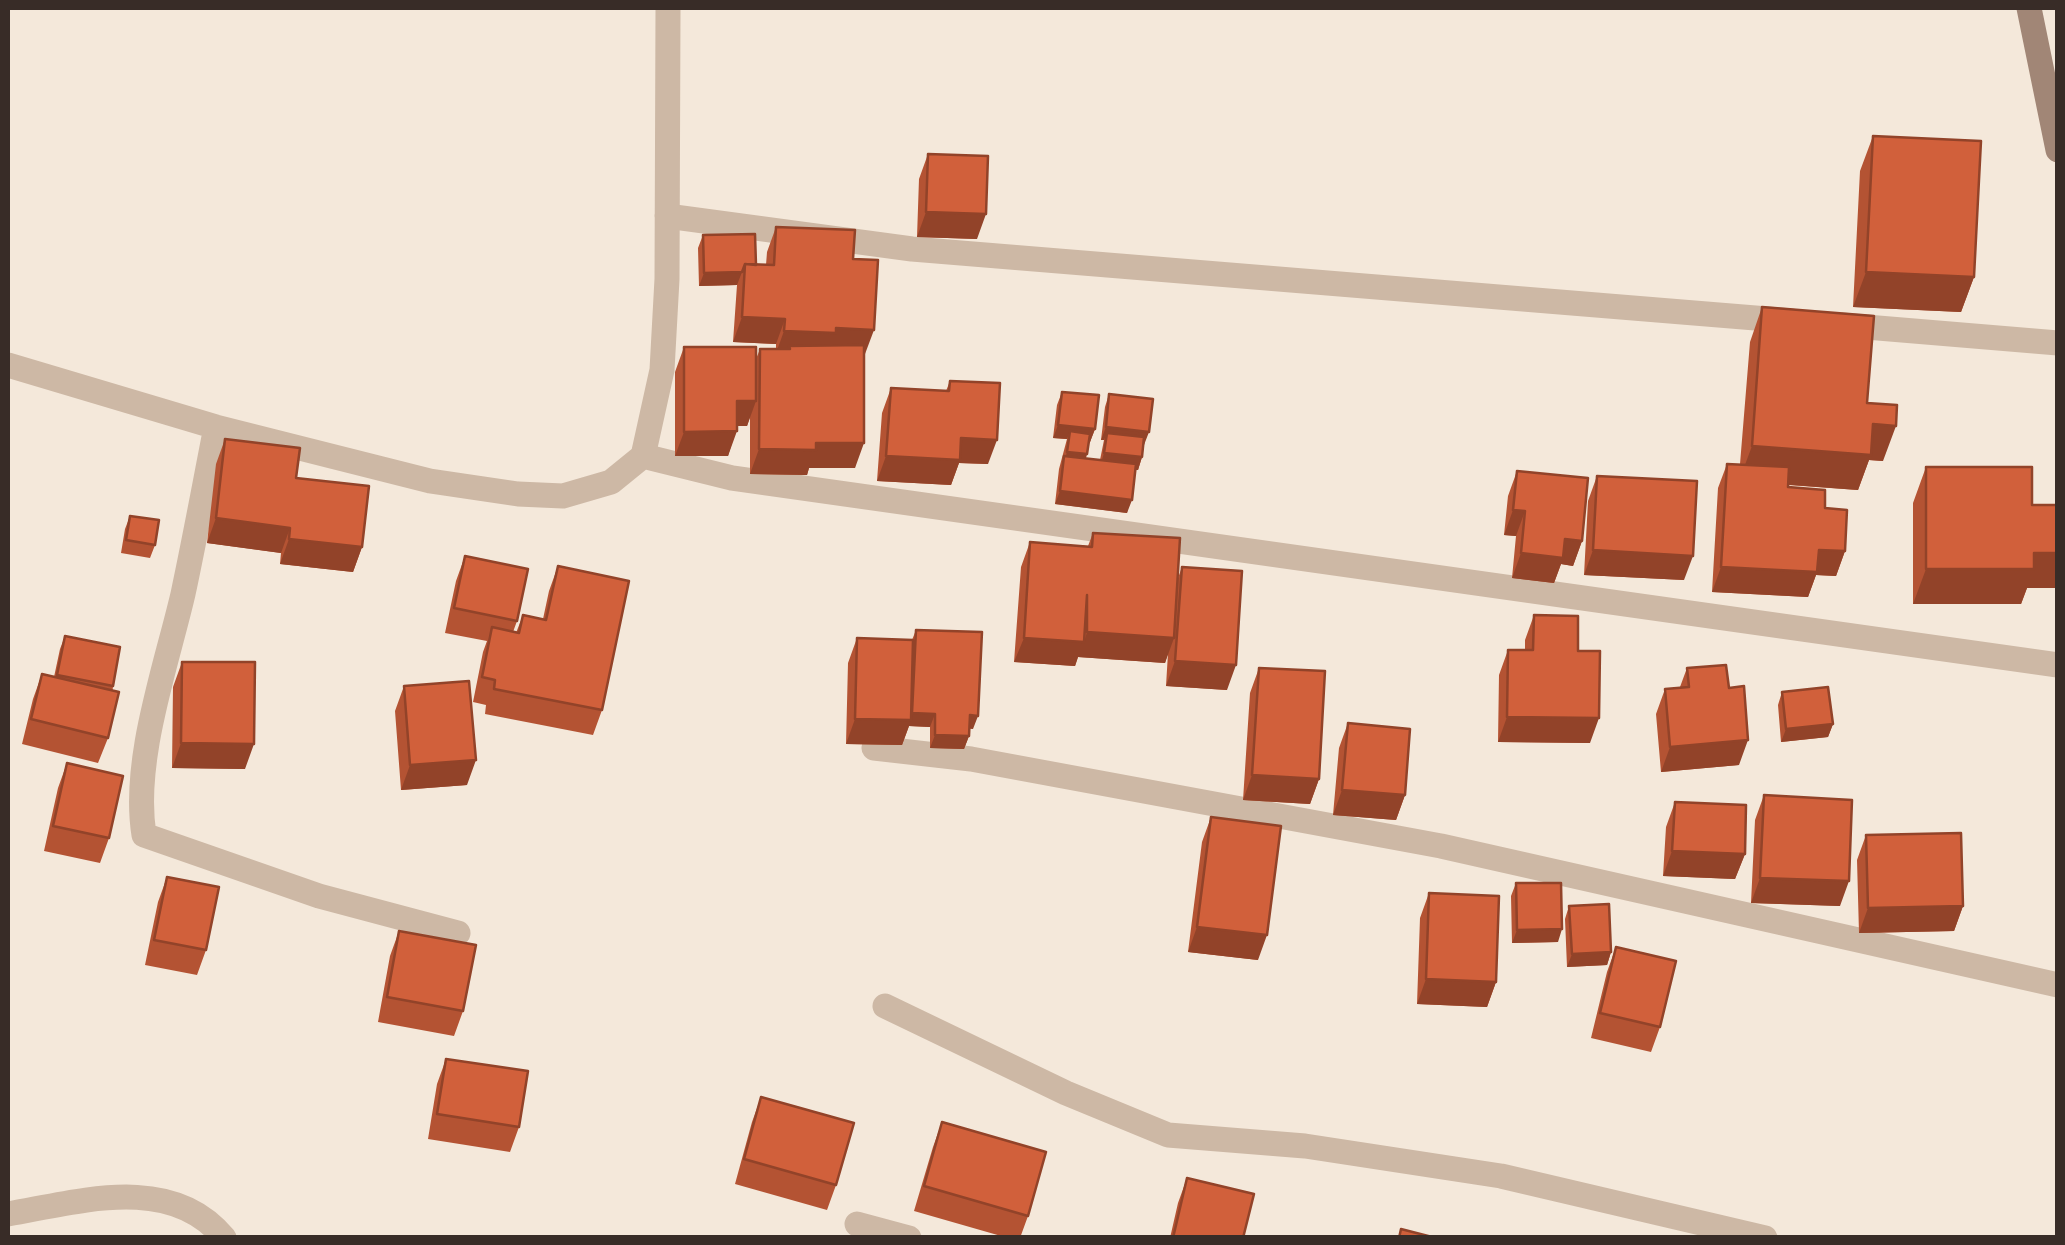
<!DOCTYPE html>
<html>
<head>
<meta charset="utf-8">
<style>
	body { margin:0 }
	#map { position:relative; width:2065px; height:1245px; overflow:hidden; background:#f4e8da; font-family:Cabin,sans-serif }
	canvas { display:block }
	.frame { position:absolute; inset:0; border:10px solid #382c27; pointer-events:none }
</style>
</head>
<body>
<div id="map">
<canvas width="2065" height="1245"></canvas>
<div class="frame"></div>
</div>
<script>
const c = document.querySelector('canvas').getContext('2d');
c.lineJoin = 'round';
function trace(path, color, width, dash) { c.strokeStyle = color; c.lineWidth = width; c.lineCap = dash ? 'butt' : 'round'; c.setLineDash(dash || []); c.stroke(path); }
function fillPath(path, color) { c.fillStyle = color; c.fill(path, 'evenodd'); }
const street = new Path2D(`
	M667 216 912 249 1792 321
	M1842 325 2058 343
	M8 365 216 427 430 481 518 494 563 496 611 482 643 456 662 370 667 279 668 8
	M216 427C205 483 195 538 183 594 166 667 132 761 144 835L319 896 458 933
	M643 456 732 478 2058 665
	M874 748 971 759 1441 846 2058 985
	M885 1006 1066 1093 1168 1135 1305 1146 1501 1176 1765 1238
	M8 1214C78 1202 171 1173 224 1238
	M857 1224 909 1238`);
const secondary = new Path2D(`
	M2029 8 2058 150`);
const wall = new Path2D(`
	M1873 136 1974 277 1961 312 1853 307 1860 171Z
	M928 154 977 239 917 237 919 179Z
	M776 227 853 259 865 354 855 468H809L807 475 750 474V417L747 426H737L728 456H675V372L684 347 756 359 760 349H776V344L733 342 737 285 699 286 698 248 703 235 756 265H766L767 252Z
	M1762 307 1867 403 1883 461 1869 460 1858 490 1788 485V487L1825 508 1845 551 1836 576 1816 575 1808 597 1712 592 1718 488 1727 464H1740L1750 342Z
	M950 381 988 464 959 463 951 485 877 481 882 413 891 388 946 391Z
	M1062 392 1095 429 1090 442H1089L1086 458 1100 460 1104 440H1101L1105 407 1109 394 1144 445 1142 457 1138 470H1135L1127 513 1055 504 1059 469 1067 439 1053 438 1057 405Z
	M225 439 296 478 362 547 353 572 280 564 281 553 207 543 216 464Z
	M1926 467 2027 588 2021 604H1913V503Z
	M1517 471 1582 541 1573 566 1561 564 1554 583 1512 578 1516 536 1504 535 1508 496Z
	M1597 476 1684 580 1584 575 1588 501Z
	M130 516 155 545 150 558 121 553 125 529Z
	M1093 533 1178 578 1182 567 1227 690 1166 686 1168 653 1165 663 1078 657 1075 666 1014 662 1021 567 1030 542 1088 546Z
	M465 556 517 621 513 632 516 633 523 615 543 619 549 591 558 566 602 710 593 735 485 714 486 705 473 702 483 652 487 641 445 633 456 581Z
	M1534 615 1578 651 1590 743 1498 742 1499 675 1508 650H1525V640Z
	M916 630 973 729 969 728V736L964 749 930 748V727L909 726 902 745 846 744 848 663 857 638 912 640Z
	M65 636 113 686 108 738 98 763 22 744 33 699 42 674 54 677 60 649Z
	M182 662 245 769 172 768 173 687Z
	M1259 668 1319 779 1310 804 1243 800 1250 693Z
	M1687 668 1739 765 1661 772 1656 714 1665 689 1680 687Z
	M404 686 467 785 401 790 395 711Z
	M1782 692 1833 724 1828 737 1781 742 1778 705Z
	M1348 723 1405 795 1396 820 1333 815 1339 748Z
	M67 763 109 838 100 863 44 851 58 788Z
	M1764 795 1840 906 1751 903 1755 820Z
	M1675 802 1745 854 1735 879 1663 876 1666 827Z
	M1211 817 1258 960 1188 952 1202 842Z
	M1866 835 1963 906 1954 931 1859 933 1857 860Z
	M167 877 206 950 197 975 145 965 158 902Z
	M1516 883 1558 942 1512 943 1511 896Z
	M1429 893 1496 982 1487 1007 1417 1004 1420 918Z
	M1569 906 1611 952 1607 965 1567 967 1565 919Z
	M399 931 463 1011 454 1036 378 1022 390 956Z
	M1616 947 1660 1027 1651 1052 1591 1038 1607 972Z
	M446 1059 519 1127 510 1152 428 1139 437 1084Z
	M761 1097 836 1185 827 1210 735 1184 752 1122Z
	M942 1122 1028 1216 1020 1238H1008L914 1211 933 1147Z
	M1187 1178 1243 1238H1170L1178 1203Z`);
const shadedWall = new Path2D(`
	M926 212 986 214 977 239 917 237Z
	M742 272 737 285 699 286 704 273Z
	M1866 272 1974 277 1961 312 1853 307Z
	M742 317 785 319 776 344 733 342Z
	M836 328 874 330 865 354 790 349 789 346 786 356H775L784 331Z
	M737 401H756L747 426H728Z
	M1873 424 1896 426 1883 461 1869 460 1858 490 1739 481 1752 446Z
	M1058 425 1095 429 1090 442 1069 439 1070 431 1067 439 1053 438Z
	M1106 427 1149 432 1144 445 1106 440 1107 433 1104 440H1101Z
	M737 431 728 456H675L684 432Z
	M961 438 997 440 988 464 959 463 951 485 877 481 886 456Z
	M816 443H864L855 468H809L807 475 750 474 759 449Z
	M1067 452 1087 454 1083 467 1063 465Z
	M1104 453 1142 457 1138 470 1100 466Z
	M1060 491 1132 500 1127 513 1055 504Z
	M1513 510 1525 511 1516 536 1504 535Z
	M216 518 290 528 281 553 207 543Z
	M289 539 362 547 353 572 280 564Z
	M1565 539 1582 541 1573 566 1561 564 1554 583 1512 578 1521 553Z
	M1593 550 1693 556 1684 580 1584 575Z
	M1819 550 1845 551 1836 576 1816 575 1808 597 1712 592 1721 567Z
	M2034 553H2058V588H2027L2021 604H1913L1926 569Z
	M1087 632 1174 638 1165 663 1078 657 1075 666 1014 662 1024 638 1084 642Z
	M1175 661 1236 665 1227 690 1166 686Z
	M912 713 935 714 930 727 909 726 902 745 846 744 855 719Z
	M970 715 978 716 973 729 965 728Z
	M1507 717 1599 718 1590 743 1498 742Z
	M1833 724 1828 737 1781 742 1786 729Z
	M935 735 969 736 964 749 930 748Z
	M1748 740 1739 765 1661 772 1670 747Z
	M181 743 254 744 245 769 172 768Z
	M476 760 467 785 401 790 410 765Z
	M1252 775 1319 779 1310 804 1243 800Z
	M1342 790 1405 795 1396 820 1333 815Z
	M1672 851 1745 854 1735 879 1663 876Z
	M1760 878 1849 881 1840 906 1751 903Z
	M1963 906 1954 931 1859 933 1868 908Z
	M1197 927 1267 935 1258 960 1188 952Z
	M1562 929 1558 942 1512 943 1517 930Z
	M1611 952 1607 965 1567 967 1572 954Z
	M1426 979 1496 982 1487 1007 1417 1004Z`);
const building = new Path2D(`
	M1873 136 1981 141 1974 277 1866 272Z
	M928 154 988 156 986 214 926 212Z
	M776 227 855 230 853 259 878 260 874 330 836 328V333L784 331 785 319 742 317 745 264 774 265Z
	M755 234 756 265 745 264 742 272 704 273 703 235Z
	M1762 307 1874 316 1867 403 1897 405 1896 426 1873 424 1871 455 1752 446Z
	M864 345V443H816V450L759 449 760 349H790L789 346Z
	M684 347H756V401H737V431L684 432Z
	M950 381 1000 383 997 440 961 438 960 460 886 456 891 388 949 391Z
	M1062 392 1099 395 1095 429 1058 425Z
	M1109 394 1153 399 1149 432 1106 427Z
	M1070 431 1090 434 1087 454 1067 452Z
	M1107 433 1144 437 1142 457 1104 453Z
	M225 439 300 448 296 478 369 486 362 547 289 539 290 528 216 518Z
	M1064 456 1136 464 1132 500 1060 491Z
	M1727 464 1789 467 1788 487 1825 490V508L1847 510 1845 551 1819 550 1817 572 1721 567Z
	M1926 467H2032V505H2058V553H2034V569H1926Z
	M1517 471 1588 478 1582 541 1565 539 1563 558 1521 553 1525 511 1513 510Z
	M1597 476 1697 481 1693 556 1593 550Z
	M130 516 159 520 155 545 126 540Z
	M1093 533 1180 538 1174 638 1087 632V595L1084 642 1024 638 1030 542 1092 547Z
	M465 556 528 569 517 621 454 608Z
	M558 566 629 581 602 710 494 689 495 680 482 677 492 627 519 633 523 615 546 620Z
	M1182 567 1242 571 1236 665 1175 661Z
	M1534 615 1578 616V651H1600L1599 718 1507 717 1508 650H1533Z
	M916 630 982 632 978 716 970 715 969 736 935 735V714L912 713Z
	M65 636 120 647 113 686 57 675Z
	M857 638 913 640 911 720 855 719Z
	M182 662H255L254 744 181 743Z
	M1726 665 1729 688 1744 686 1748 740 1670 747 1665 689 1689 687 1687 668Z
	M1259 668 1325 671 1319 779 1252 775Z
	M42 674 119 692 108 738 31 719Z
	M469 681 476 760 410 765 404 686Z
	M1828 687 1833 724 1786 729 1782 692Z
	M1348 723 1410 729 1405 795 1342 790Z
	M67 763 123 776 109 838 53 826Z
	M1764 795 1852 800 1849 881 1760 878Z
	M1675 802 1746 805 1745 854 1672 851Z
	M1211 817 1281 826 1267 935 1197 927Z
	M1961 833 1963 906 1868 908 1866 835Z
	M167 877 219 887 206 950 154 940Z
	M1516 883H1561L1562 929 1517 930Z
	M1429 893 1499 896 1496 982 1426 979Z
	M1609 904 1611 952 1572 954 1569 906Z
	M399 931 476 945 463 1011 387 997Z
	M1616 947 1676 961 1660 1027 1600 1013Z
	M446 1059 528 1071 519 1127 437 1114Z
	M761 1097 854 1123 836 1185 744 1159Z
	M942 1122 1046 1152 1028 1216 924 1186Z
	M1187 1178 1254 1194 1243 1238H1173Z
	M1401 1229 1436 1238H1399Z`);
trace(street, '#cdb8a5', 25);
trace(secondary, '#a18676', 25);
fillPath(wall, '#b45333');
fillPath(shadedWall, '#924329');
fillPath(building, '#d1603b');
trace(building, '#924329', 2.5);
</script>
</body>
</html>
